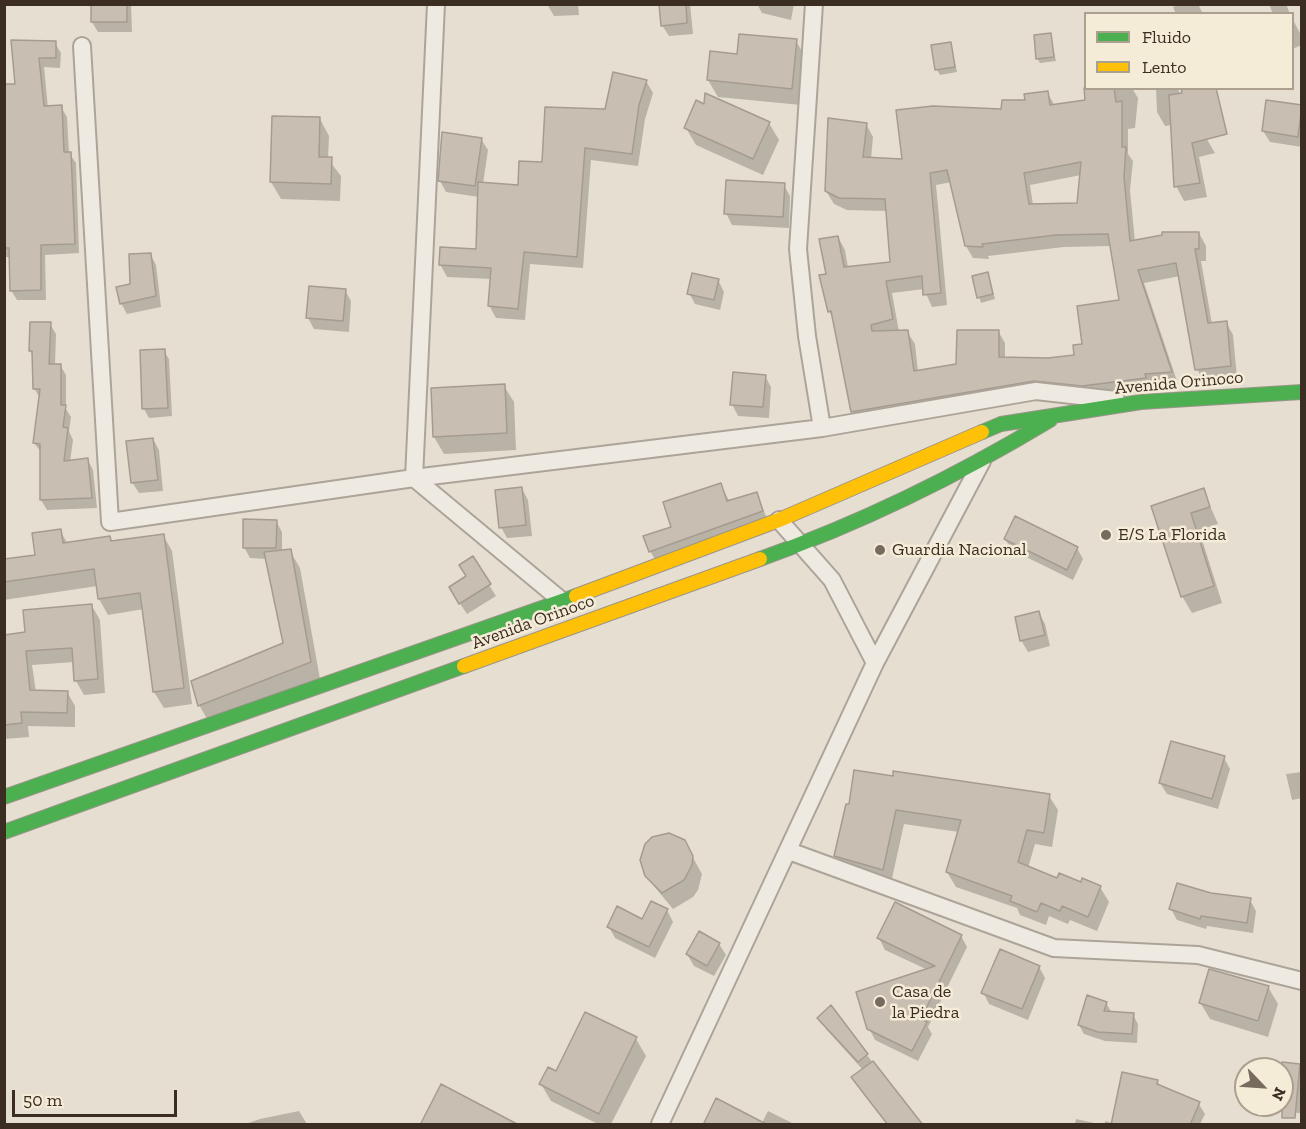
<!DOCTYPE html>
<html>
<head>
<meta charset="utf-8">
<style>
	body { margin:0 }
	#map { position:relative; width:1306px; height:1129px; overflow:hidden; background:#e6dfd1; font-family:"Zilla Slab",serif }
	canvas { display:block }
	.frame { position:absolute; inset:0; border:6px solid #3b2d21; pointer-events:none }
	.legend { position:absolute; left:1084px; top:12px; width:210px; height:78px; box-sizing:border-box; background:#f5ecd8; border:2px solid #aba08f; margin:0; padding:8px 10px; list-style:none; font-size:18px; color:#3b2d21 }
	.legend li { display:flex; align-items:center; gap:12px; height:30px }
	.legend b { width:30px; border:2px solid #aba08f }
	.north { position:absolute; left:1234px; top:1057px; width:60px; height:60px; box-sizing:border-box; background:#f5ecd8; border:2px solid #aba08f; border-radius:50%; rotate:115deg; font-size:16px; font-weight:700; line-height:24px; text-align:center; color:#3b2d21 }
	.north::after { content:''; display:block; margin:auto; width:21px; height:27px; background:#776b5f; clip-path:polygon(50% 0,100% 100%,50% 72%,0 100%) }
	.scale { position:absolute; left:12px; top:1090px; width:165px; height:27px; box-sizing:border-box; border:3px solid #3b2d21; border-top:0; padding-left:8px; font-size:18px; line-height:21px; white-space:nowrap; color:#3b2d21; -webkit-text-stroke:4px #f5ecd8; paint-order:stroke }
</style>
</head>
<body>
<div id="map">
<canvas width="1306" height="1129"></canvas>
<div class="frame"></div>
<ul class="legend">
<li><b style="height:8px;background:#4caf50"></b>Fluido</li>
<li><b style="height:8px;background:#ffc107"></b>Lento</li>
</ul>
<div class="north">N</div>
<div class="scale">50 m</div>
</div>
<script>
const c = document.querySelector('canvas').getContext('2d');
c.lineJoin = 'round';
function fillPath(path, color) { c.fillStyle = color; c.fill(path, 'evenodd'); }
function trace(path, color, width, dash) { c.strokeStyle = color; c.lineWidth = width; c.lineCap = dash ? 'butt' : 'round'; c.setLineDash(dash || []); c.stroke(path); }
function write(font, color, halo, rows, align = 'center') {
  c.font = font + ' "Zilla Slab",serif'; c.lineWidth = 5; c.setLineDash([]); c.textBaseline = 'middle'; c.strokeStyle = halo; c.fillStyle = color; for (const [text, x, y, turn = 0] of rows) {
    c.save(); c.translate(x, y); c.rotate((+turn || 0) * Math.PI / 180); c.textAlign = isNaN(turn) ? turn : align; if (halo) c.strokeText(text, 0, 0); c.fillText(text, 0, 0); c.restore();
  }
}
const shadow = new Path2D(`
	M92 4H131L132 32H98L92 22Z
	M547 4H578L579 15 554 16Z
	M660 4H690L693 34 669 36 662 25Z
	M757 4H794L791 20 762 13Z
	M1180 4H1198L1203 14H1176L1173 7Z
	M1269 4H1286L1290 14H1273Z
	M1292 18 1302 37V45L1292 49Z
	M1050 35 1056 61 1040 63 1037 58Z
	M796 41 806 58 801 105 718 97 708 80 738 56Z
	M12 42 55 43 61 53 60 68 44 67 48 108 61 107 67 117 69 153 76 163 79 253 45 255 46 300H17L11 290V257H4V193L16 86Z
	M951 44 957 72 940 75 937 70Z
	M646 81 653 93 645 119 638 166 591 160 583 268 530 264 525 320 496 318 489 305 492 279 447 277 440 264 477 251 479 197 446 192 440 181 481 139 488 150 483 184 519 186 606 111Z
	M1122 88H1132L1138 98 1135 128 1128 129V154L1133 161 1130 190 1135 242 1199 233 1206 246V261H1201L1212 324 1226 322 1233 335 1237 378 1204 382 1197 369 1180 276 1144 283 1178 384 1151 387 1152 390 1089 398 1042 393 860 424 853 412 834 320 829 311 827 275 838 237 845 250 848 268 891 263 887 211 847 210 834 204 826 191 866 124 873 137 871 159 904 161 1003 111 1047 92 1055 106 1086 101V97ZM1081 175 1078 204 1033 205 1030 185ZM952 182 966 246 973 258 989 259 988 256 1064 247 1111 246 1121 301 1075 357 1048 360 1005 359V343L998 331 958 365 918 372 915 344 907 332H899L892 293 924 289 932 307 947 305 936 185Z
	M1156 88H1177L1215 153 1199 157 1207 197 1184 201 1176 186 1172 125 1165 126 1157 112Z
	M1302 107V147L1270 142 1263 131Z
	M320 119 329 136 328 159 341 176 340 201 281 199 271 182Z
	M769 123 779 140 763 175 696 145 686 128Z
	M784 185 790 196 789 228 732 225 726 213Z
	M150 254 156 265 161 307 127 314 121 303Z
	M988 274 995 299 981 303 973 278Z
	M718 280 724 292 720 310 695 304 689 293Z
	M345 290 351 301 349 332 314 329 308 318Z
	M32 323 50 324 56 334 55 365H60L66 375V409L71 417 69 431 73 440 70 462 88 460 93 470 97 508 47 510 41 500 42 453 34 443 40 398 34 388V357L30 351Z
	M141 351H164L169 359 172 416 149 418 144 409Z
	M765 376 771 387 769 418 738 416 732 404Z
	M504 386 514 402 516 450 444 454 434 437Z
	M153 439 159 450 163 491 139 493 132 482Z
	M720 485 730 502 757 494 770 526 659 566 650 551Z
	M522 489 528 500 532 536 507 538 501 527Z
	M1203 490 1218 524 1199 530 1222 603 1192 613 1182 596 1153 507Z
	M276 521 282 532V552L290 551 300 568 320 679 209 722 199 705 285 643 267 559 250 558 244 547Z
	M60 531 68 544 112 543 163 535 172 551 192 704 164 708 154 692 144 609 108 615 99 599 97 586 4 600V561L36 556Z
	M1005 539 1077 548 1083 559 1073 580 1012 550Z
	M489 585 496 596 467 614 457 599Z
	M92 606 100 620 105 693 84 695 76 681 74 662 32 665 36 692H67L75 706V727L28 726 29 737 4 739V637L26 634Z
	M1039 613 1045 624 1050 646 1028 652 1021 640Z
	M1224 758 1230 769 1218 809 1167 794 1160 783Z
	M1302 772V798L1292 800 1286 774Z
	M1049 796 1058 810 1052 847 1035 844 1028 868 1058 880 1100 887 1109 902 1097 931 1070 920 1068 924 1049 916 1046 925 1020 915 1017 908 956 887 947 872 959 832 904 824 891 883 844 871 836 856 847 806Z
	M684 841 702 874 698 890 693 897 673 909 653 885 642 867Z
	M1250 900 1256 911 1253 933 1207 926 1206 929 1177 920 1171 909Z
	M667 910 673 922 655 958 615 938 609 927 643 921Z
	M961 936 967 947 928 1027 932 1034 918 1061 875 1040 869 1028 928 970 885 950 879 938Z
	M719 944 726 955 714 976 694 966 687 954Z
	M1039 967 1045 978 1028 1020 989 1004 983 992Z
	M1268 987 1278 1004 1268 1037 1210 1019 1200 1002Z
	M1106 1003 1112 1013 1133 1015 1138 1024 1137 1043 1105 1041 1084 1034 1079 1025Z
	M819 1018 867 1055 920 1124H887L853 1078 863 1070 826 1029Z
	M636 1039 646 1056 611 1124H598L551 1101 541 1084 557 1073Z
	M1278 1063 1299 1065 1302 1070 1301 1113 1280 1112 1276 1105H1282V1069H1277Z
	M1157 1081 1160 1086 1198 1103 1205 1114 1200 1124H1105V1121L1113 1123Z
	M299 1111 307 1124H245L260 1119Z
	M768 1111 794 1124H704L762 1123Z
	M1076 1119 1099 1124H1075Z`);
const building = new Path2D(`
	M91 4H127V22H91Z
	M659 4H686L687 23 661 26Z
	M1051 33 1054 57 1036 59 1034 35Z
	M739 34 797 39 792 89 707 80 710 51 737 54Z
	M11 40 56 41V58H39L44 106 62 105 64 152H71L75 244 41 245V290L10 291 9 248H4V84H15Z
	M951 42 955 67 935 70 931 45Z
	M613 72 647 80 639 105 632 154 585 148 577 257 524 252 518 309 488 306 491 268 439 265 440 247 476 249 478 182 518 185 519 161 542 162 545 107 605 109Z
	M1084 88H1114L1116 102 1122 101V147H1126L1124 177 1130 241 1162 235V232H1199V249H1195L1208 323 1227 321 1231 366 1195 370 1176 263 1138 270 1172 372 1145 374 1146 378 1082 386 1034 381 851 412 831 311 828 312 819 275 826 274 819 239 838 236 844 267 890 262 885 199 839 198 825 191 828 118 867 123 863 157 902 159 896 110 933 106 1001 109 1002 100H1025L1024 94 1048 91 1050 105 1085 100ZM1081 162 1077 203 1029 204 1024 173ZM947 170 965 246 983 247 982 244 1056 235 1108 234 1119 300 1077 306 1082 344 1073 345 1074 355 1048 358 999 357V330H957L956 364 914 371 908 330 872 331 871 325 893 319 886 281 922 276 923 295 941 293 930 173Z
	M1181 88H1216L1227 134 1192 143 1200 183 1174 187 1169 95 1182 93Z
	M705 93 770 122 753 159 684 128 696 100 704 104Z
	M1266 100 1302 105 1298 137 1262 131Z
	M272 116 320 117 319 157H332L331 184 270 182Z
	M442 132 482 138 475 186 438 181Z
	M726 180 785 183 783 217 724 214Z
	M151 253 156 296 120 304 116 287 130 284 129 254Z
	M988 272 993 294 977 298 972 276Z
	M692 273 719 279 714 300 687 294Z
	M309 286 346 289 343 321 306 318Z
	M30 322H51L49 364H61V405H66L63 427 68 428 64 461 88 458 92 498 40 500V444L33 443 40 389H33L32 351H29Z
	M165 349 168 408 142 409 140 350Z
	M733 372 766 375 763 407 730 405Z
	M505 384 507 433 433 437 431 388Z
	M153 438 158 480 131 483 126 441Z
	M721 483 727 501 757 492 763 511 649 552 643 536 671 527 663 502Z
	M522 487 526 525 499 528 495 490Z
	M1204 488 1210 507 1191 513 1214 586 1181 597 1151 506Z
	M1015 516 1078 547 1067 570 1004 539Z
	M243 519 277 520 276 548H243Z
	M61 529 63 543 110 536 111 541 164 534 184 688 153 692 140 593 98 599 94 569 4 582V559L35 555 32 533Z
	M291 549 311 662 198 706 191 681 283 643 264 552Z
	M473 556 491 584 459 604 449 587 466 576 459 565Z
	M92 604 98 679 74 681 72 648 26 651 30 690 68 691 67 713 21 712 22 723 4 725V635L25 632 23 610Z
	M1039 611 1045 635 1020 641 1015 617Z
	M1171 741 1225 756 1212 799 1159 783Z
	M854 770 893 776V771L1050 794 1044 833 1027 830 1018 862 1057 878 1059 873 1081 882 1082 878 1101 886 1088 917 1062 906 1060 911 1041 903 1037 912 1010 901 1012 896 946 872 961 820 896 810 883 870 834 856 846 804H849Z
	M669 833 685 840 693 856 692 865 684 880 662 893 645 876 640 860 645 844 652 837Z
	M1177 883 1211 893 1251 898 1247 923 1201 916 1200 919 1169 909Z
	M651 901 668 909 649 947 607 927 617 906 642 919Z
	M895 902 962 935 921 1019 927 1022 912 1051 867 1029 856 992 935 966 877 938Z
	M699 931 720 943 707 966 686 954Z
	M1000 949 1040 966 1022 1009 981 993Z
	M1209 969 1269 986 1258 1021 1199 1003Z
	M1087 995 1107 1002 1104 1011 1134 1013 1132 1034 1098 1032 1078 1025Z
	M831 1005 868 1054 858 1062 817 1018Z
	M585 1012 637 1037 599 1114 539 1084 548 1067 556 1071Z
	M873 1061 923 1125H888L851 1077Z
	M1282 1062 1300 1064 1295 1118H1282Z
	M1122 1072 1158 1080 1157 1084 1200 1102 1190 1125H1111Z
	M441 1084 519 1125H420Z
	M716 1098 768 1125H703Z`);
const street = new Path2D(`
	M436 4 414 478 562 601
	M814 4 798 249 807 336 822 428
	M82 46 110 522 414 478 822 428 1036 391 1116 400
	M779 520 832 580 875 663
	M789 851 1054 948 1198 955 1302 981
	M660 1124 875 663 982 461`);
const fast = new Path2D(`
	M982 432 1001 424 1141 402 1302 392
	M760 559C861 523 959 475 1050 420
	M4 797 576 596
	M4 832 464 666`);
const slow = new Path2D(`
	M576 596 779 520 982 432
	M464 666 760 559`);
const markers = [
	[1106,535,6,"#776b5f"],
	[880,550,6,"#776b5f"],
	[880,1002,6,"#776b5f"]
];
const streetNames = [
	["Avenida Orinoco",1179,383,-5],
	["Avenida Orinoco",533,622,-20]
];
const poiNames = [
	["E/S La Florida",1118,535],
	["Guardia Nacional",892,550],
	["Casa de",892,992],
	["la Piedra",892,1013]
];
fillPath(shadow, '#0003');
fillPath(building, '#c9beb2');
trace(building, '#a69b90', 1.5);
trace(street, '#aca499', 20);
trace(fast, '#9b948a', 16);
trace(slow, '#9b948a', 16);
trace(street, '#eeeae2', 16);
trace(fast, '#4caf50', 14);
trace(slow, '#ffc107', 14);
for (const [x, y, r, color] of markers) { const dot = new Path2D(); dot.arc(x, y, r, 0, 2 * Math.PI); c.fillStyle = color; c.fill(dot); trace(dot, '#f5ecd8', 2); }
write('18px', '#3b2d21', '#f5ecd8', streetNames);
write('18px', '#3b2d21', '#f5ecd8', poiNames, 'left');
</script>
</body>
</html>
